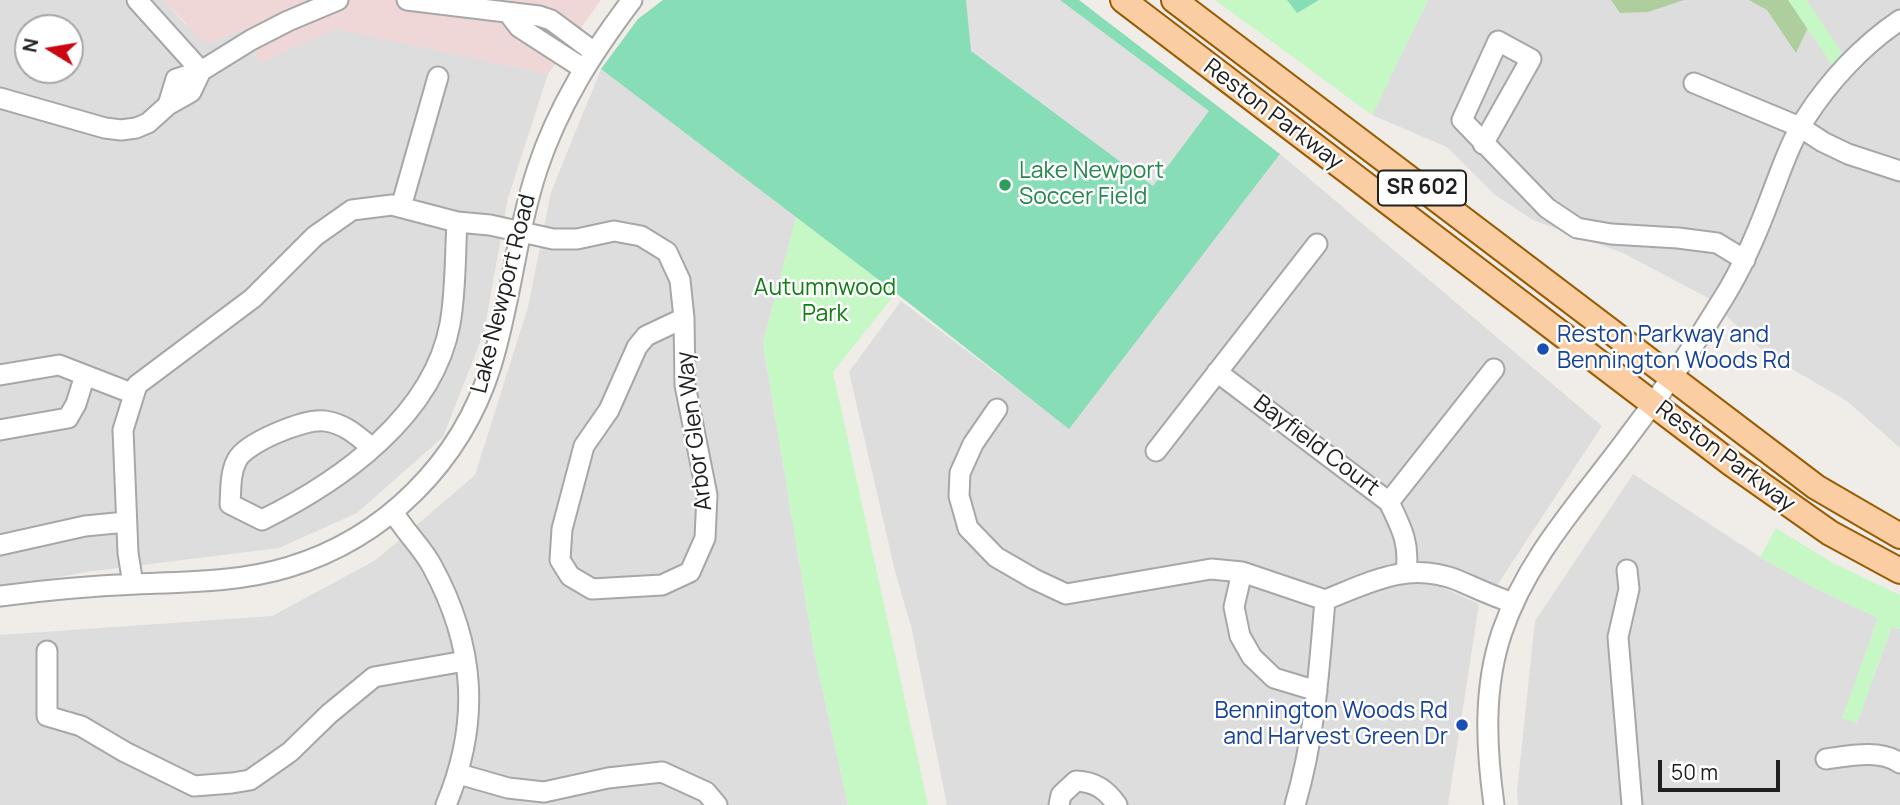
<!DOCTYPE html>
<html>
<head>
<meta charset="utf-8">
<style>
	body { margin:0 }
	#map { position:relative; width:1900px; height:805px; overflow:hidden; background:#f0ece7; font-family:Manrope,sans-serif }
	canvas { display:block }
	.north { position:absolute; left:14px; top:14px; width:70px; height:70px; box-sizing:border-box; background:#fff; border:2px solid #a6a6a6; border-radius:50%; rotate:281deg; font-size:19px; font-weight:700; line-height:28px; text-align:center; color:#202020 }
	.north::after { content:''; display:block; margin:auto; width:24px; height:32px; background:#cb0512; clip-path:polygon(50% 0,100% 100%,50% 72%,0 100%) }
	.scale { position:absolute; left:1658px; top:760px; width:122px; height:32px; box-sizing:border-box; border:4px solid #202020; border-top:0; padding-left:9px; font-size:21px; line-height:24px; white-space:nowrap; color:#202020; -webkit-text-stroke:5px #fff; paint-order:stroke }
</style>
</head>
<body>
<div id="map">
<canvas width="1900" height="805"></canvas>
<div class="north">N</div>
<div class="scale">50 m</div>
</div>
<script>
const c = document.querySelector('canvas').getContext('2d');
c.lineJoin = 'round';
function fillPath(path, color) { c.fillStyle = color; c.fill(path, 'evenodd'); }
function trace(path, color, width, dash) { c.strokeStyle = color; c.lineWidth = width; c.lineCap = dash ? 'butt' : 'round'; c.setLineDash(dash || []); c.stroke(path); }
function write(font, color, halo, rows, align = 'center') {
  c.font = font + ' Manrope,sans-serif'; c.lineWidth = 5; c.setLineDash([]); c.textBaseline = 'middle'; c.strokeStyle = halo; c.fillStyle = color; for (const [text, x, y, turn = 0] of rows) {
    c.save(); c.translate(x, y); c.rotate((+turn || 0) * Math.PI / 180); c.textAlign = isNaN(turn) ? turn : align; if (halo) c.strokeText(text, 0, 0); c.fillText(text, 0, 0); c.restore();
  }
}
const residential = new Path2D(`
	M0 0H164L185 24 213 42 243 29 259 63 336 28 548 74 508 198 484 332 443 437 357 513 279 548 86 572 0 588ZM28 28H70V70H28Z
	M1428 0H1900V448L1847 401 1766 354 1708 298 1623 253 1533 220 1495 195 1447 147 1372 115Z
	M601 69 796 217 763 343 815 656 848 805H0V635L272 616 376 560 475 475 528 307 551 192Z
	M1280 154 1602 426 1490 596 1413 574 1479 604 1448 805H947L912 630 895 571 849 372 901 301 1069 428Z
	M1633 474 1760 557 1815 588 1878 618 1843 718 1857 722 1892 626 1900 629V805H1518L1517 792 1535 621Z`);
const commercial = new Path2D(`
	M164 0H601L548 74 336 29 259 63 243 29 213 42 201 40Z`);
const forest = new Path2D(`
	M1611 0H1684L1648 12 1620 13Z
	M1749 0H1800L1811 21 1796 53 1767 10Z`);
const park = new Path2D(`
	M1215 0H1428L1372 115Z
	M1788 0H1807L1842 53 1832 65Z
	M796 217 896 293 833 372 928 805H848L815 656 763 343Z
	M1776 528 1831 562 1900 595V629L1892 626 1857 723 1842 718 1878 618 1815 588 1760 557Z`);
const pitch = new Path2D(`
	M663 0H1079L1280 154 1069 429 896 293 601 69 638 19Z
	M1287 0H1319L1297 13Z`);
const parking = new Path2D(`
	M966 0H1060L1209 111 1153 186 971 51Z`);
const minor = new Path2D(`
	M137 0 201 71
	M407 0 539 16 551 20 594 52
	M509 14 519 27 584 69
	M1694 83 1800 127 1823 142 1848 154 1900 171
	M0 98 105 128 121 130 136 128 148 123 168 105 191 92 201 71
	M168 105 176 79 201 71 251 40 288 21 338 0
	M1483 144 1531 59 1498 41 1462 120 1547 208 1577 228 1611 234 1678 238 1717 243 1745 260
	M401 207 438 77
	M684 318 685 385 707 495 705 538 690 572 662 585 592 589 570 576 560 560 562 529 584 446 609 410 637 347 646 336Z
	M1217 372 1389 502C1401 527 1410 543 1406 571
	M0 375 59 365 134 394
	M997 409 973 444 960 473 959 496 968 528 996 557 1034 579 1066 594 1211 569 1242 572 1325 600
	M0 430 68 418 76 404 85 375
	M372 448C357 435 345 424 325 421 305 418 245 443 237 460 230 473 231 489 230 504L262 520C341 481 433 416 450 324 456 291 455 255 457 222
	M1156 451 1317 244
	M1389 502 1494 369
	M394 513C405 532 422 547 432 566 475 645 481 721 446 805
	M0 545 85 526 126 522
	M1627 570 1629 589 1618 637 1632 805
	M1242 572 1234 607 1240 636 1252 657 1274 678 1317 691
	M133 584 128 553 123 430 137 385 253 298 315 236 352 210 392 205 457 222 490 225 553 239H577L614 231 641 236 667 252 680 280 684 318
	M0 596C46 590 91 586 137 584 188 582 240 582 289 567 385 538 461 462 491 366 511 302 516 234 537 170 558 106 592 53 632 0
	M1325 600C1371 582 1407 561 1457 580 1476 588 1494 597 1514 603
	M47 651V716L81 726 125 752 194 786 232 783 250 780 290 752 329 714 374 677 465 661
	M1826 759C1849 756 1879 749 1900 763
	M459 774 508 788 544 792 608 778 662 772 706 792 717 805
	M1059 805 1061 795 1076 781C1095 782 1106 789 1117 805
	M1295 805C1315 737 1319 671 1325 600
	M1494 805C1486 747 1483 688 1502 632 1528 556 1581 501 1628 437 1662 393 1695 345 1724 297 1744 265 1758 231 1771 196 1781 170 1790 143 1805 119 1829 81 1863 45 1900 20`);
const major = new Path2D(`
	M1123 0 1732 464 1830 533 1900 571
	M1174 0 1816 487 1900 536`);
const markers = [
	[1005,185,7,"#2e9e5b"],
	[1543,349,7,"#1a4fb4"],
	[1462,725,7,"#1a4fb4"]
];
const shields = [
	[1422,188,88]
];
const shieldNames = [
	["SR 602",1422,188]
];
const streetNames = [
	["Reston Parkway",1273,115,37],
	["Lake Newport Road",504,294,-76],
	["Arbor Glen Way",695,431,-97],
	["Bayfield Court",1316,446,37],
	["Reston Parkway",1725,457,37]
];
const leisureNames = [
	["Lake Newport",1019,172],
	["Soccer Field",1019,198]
];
const parkNames = [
	["Autumnwood",825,289],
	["Park",825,315]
];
const transitNames = [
	["Reston Parkway and",1557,336],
	["Bennington Woods Rd",1557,362],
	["Bennington Woods Rd",1448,712,"right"],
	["and Harvest Green Dr",1448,738,"right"]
];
fillPath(residential, '#dedddd');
fillPath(commercial, '#f0d7d7');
fillPath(forest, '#afce9d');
fillPath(park, '#c6f8c6');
fillPath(pitch, '#87ddb6');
fillPath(parking, '#e0e0e0');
trace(minor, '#a7a7a7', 23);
trace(major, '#985d04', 28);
trace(minor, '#fff', 19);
trace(major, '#facea2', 24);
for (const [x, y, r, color] of markers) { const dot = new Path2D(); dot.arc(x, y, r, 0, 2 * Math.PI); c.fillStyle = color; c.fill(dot); trace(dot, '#fff', 2.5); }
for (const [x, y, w] of shields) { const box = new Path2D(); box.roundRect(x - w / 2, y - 17.5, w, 35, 5); c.fillStyle = '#fff'; c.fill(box); trace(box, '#202020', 2); }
write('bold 21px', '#202020', null, shieldNames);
write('23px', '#202020', '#fff', streetNames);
write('23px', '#27864d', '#fff', leisureNames, 'left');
write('23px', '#0e7e10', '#fff', parkNames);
write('23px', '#164399', '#fff', transitNames, 'left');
</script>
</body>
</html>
